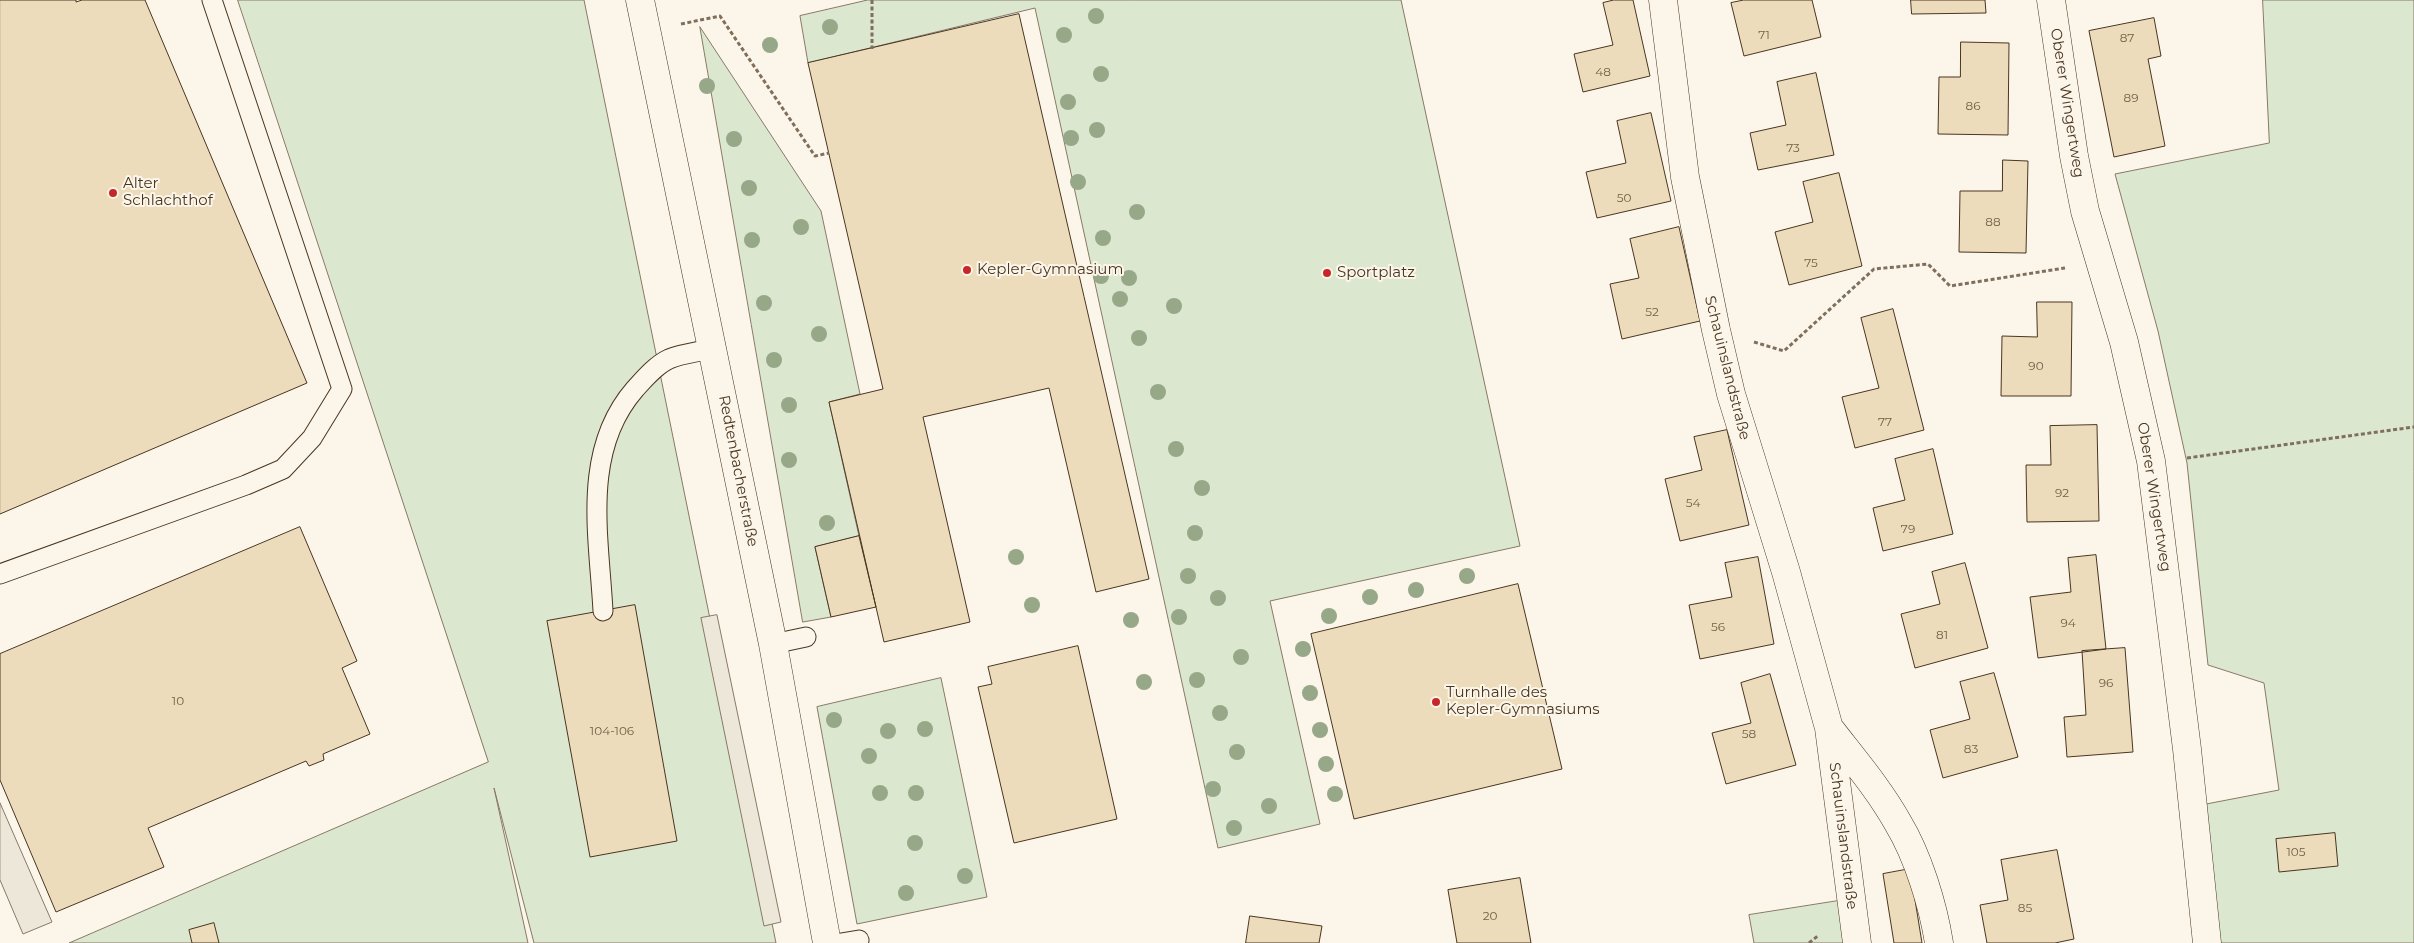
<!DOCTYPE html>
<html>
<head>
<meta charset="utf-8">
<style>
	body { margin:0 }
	canvas { display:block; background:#fbf6e9 }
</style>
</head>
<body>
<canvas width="2414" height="943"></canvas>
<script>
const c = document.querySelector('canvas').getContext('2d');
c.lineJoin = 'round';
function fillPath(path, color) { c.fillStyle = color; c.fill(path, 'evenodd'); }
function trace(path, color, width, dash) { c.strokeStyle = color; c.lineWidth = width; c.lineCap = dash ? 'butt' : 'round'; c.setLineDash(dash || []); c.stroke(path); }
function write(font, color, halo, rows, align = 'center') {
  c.font = font + ' Montserrat,sans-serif'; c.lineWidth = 4; c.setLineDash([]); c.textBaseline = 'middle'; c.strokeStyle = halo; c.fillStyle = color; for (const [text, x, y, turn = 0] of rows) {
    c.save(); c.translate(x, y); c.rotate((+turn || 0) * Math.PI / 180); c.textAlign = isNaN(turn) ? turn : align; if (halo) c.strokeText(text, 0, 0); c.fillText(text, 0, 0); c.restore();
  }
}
const green = new Path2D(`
	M238 0H584L776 943H534L494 788 528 943H69L488 762Z
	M868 0H1401L1520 546 1270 601 1320 824 1218 848 1035 8 808 63 800 16Z
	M2263 0H2414V943H2214L2201 805 2279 790 2264 683 2208 665 2187 463 2158 331 2115 174 2269 143Z
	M700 27 821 211 860 394 829 402 859 536 815 547 831 617 803 622Z
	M941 678 987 897 857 924 817 707Z
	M1838 901 1846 943H1754L1749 915Z`);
const parking = new Path2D(`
	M717 615 781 922 764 926 701 618Z
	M0 803 52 922 23 934 0 880Z`);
const building = new Path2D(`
	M0 0H76V2L82 0H145L307 383 0 514Z
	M1614 0H1633L1650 76 1583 92 1574 54 1613 45 1603 3Z
	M1744 0H1812L1821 37 1744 56 1731 3Z
	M1911 0H1985L1986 13 1912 14Z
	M1019 14 1149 579 1096 592 1049 388 923 417 970 622 884 642 829 402 883 389 808 63Z
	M2154 18 2161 56 2148 59 2165 146 2114 157 2089 31Z
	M1961 42 2009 43 2008 135 1938 134 1939 77H1960Z
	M1816 73 1834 155 1758 170 1750 133 1786 125 1777 82Z
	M1651 113 1671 201 1597 218 1586 172 1626 163 1617 121Z
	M2003 160 2028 161 2026 253 1959 252 1960 191H2002Z
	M1839 173 1862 266 1789 285 1775 232 1813 222 1803 182Z
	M1679 227 1700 321 1622 339 1610 284 1639 278 1630 239Z
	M2037 302H2072L2071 396H2001L2002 336 2037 337Z
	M1893 309 1924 430 1855 448 1842 397 1879 388 1861 318Z
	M2097 425 2099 521 2027 522 2026 465H2051L2050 426Z
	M1727 430 1749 525 1680 541 1665 479 1702 470 1694 437Z
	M1933 449 1953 534 1883 551 1873 508 1905 500 1895 459Z
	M300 527 357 661 342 668 370 734 323 754 324 760 309 766 306 761 148 828 164 867 56 912 0 780V654Z
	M859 536 876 607 831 617 815 547Z
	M2096 555 2106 649 2038 658 2030 597 2071 592 2068 558Z
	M1758 557 1774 644 1700 659 1689 605 1732 597 1725 563Z
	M1965 563 1988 648 1915 668 1901 614 1940 604 1932 572Z
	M1518 584 1562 769 1354 819 1311 634Z
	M635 605 677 841 590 857 547 621Z
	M1078 646 1117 819 1014 843 978 687 992 684 988 667Z
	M2125 648 2133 752 2067 757 2064 717 2086 715 2082 651Z
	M1994 673 2018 757 1943 778 1930 730 1970 719 1960 682Z
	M1770 674 1796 765 1726 784 1712 733 1751 723 1741 683Z
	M2335 833 2338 866 2279 872 2276 839Z
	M2057 850 2074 939 2055 943H1987L1980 905 2008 900 2001 860Z
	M1910 869 1922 943H1894L1883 874Z
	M1520 878 1531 943H1457L1448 890Z
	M1250 916 1322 926 1319 943H1246Z
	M214 923 219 943H192L189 930Z`);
const path = new Path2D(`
	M872 0V49
	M681 24 720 16 815 156 829 153
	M1754 342 1784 351 1874 269 1928 264 1950 286 2065 268
	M2187 458 2414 427
	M1809 943 1819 935`);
const service = new Path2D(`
	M0 574 246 485 283 469 312 438 342 389 212 0
	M603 611C599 536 581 451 635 389 645 378 656 365 669 359 683 353 700 352 714 348
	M773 644 806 637
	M841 943 859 940`);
const minor = new Path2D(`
	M640 0 773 644 827 943
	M1663 0 1685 177 1716 330 1731 394 1786 572 1829 728 1857 943
	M2051 0 2074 156 2085 211 2124 342 2151 461 2187 749 2207 943
	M1830 729C1854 760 1879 789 1898 823 1918 856 1933 905 1939 943`);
const trees = [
	[1096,16],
	[830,27],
	[1064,35],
	[770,45],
	[1101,74],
	[707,86],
	[1068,102],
	[1097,130],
	[1071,138],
	[734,139],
	[1078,182],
	[749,188],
	[1137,212],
	[801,227],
	[1103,238],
	[752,240],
	[1101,276],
	[1129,278],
	[1120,299],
	[764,303],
	[1174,306],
	[819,334],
	[1139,338],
	[774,360],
	[1158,392],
	[789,405],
	[1176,449],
	[789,460],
	[1202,488],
	[827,523],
	[1195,533],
	[1016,557],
	[1188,576],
	[1467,576],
	[1416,590],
	[1370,597],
	[1218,598],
	[1032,605],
	[1329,616],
	[1179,617],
	[1131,620],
	[1303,649],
	[1241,657],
	[1197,680],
	[1144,682],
	[1310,693],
	[1220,713],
	[834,720],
	[925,729],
	[1320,730],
	[888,731],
	[1237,752],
	[869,756],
	[1326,764],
	[1213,789],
	[880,793],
	[916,793],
	[1335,794],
	[1269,806],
	[1234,828],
	[915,843],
	[965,876],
	[906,893]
];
const markers = [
	[113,193,5,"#c62828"],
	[967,270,5,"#c62828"],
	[1327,273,5,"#c62828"],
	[1436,702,5,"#c62828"]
];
const numberNames = [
	["71",1764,35],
	["87",2127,38],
	["48",1603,72],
	["89",2131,98],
	["86",1973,106],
	["73",1793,148],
	["50",1624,198],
	["88",1993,222],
	["75",1811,263],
	["52",1652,312],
	["90",2036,366],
	["77",1885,422],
	["92",2062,493],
	["54",1693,503],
	["79",1908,529],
	["94",2068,623],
	["56",1718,627],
	["81",1942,635],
	["96",2106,683],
	["10",178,701],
	["104-106",612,731],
	["58",1749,734],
	["83",1971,749],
	["105",2296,852],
	["85",2025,908],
	["20",1490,916]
];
const streetNames = [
	["Oberer Wingertweg",2067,103,81],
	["Schauinslandstraße",1727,368,76],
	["Redtenbacherstraße",738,471,79],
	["Oberer Wingertweg",2154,497,81],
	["Schauinslandstraße",1843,836,83]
];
const poiNames = [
	["Alter",123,184],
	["Schlachthof",123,201],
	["Kepler-Gymnasium",977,270],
	["Sportplatz",1337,273],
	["Turnhalle des",1446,693],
	["Kepler-Gymnasiums",1446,710]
];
fillPath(green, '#dce7d0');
trace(green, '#887966', 1);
fillPath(parking, '#ede7d9');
trace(parking, '#887966', 1);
fillPath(building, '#ecdcbc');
trace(building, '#4a3520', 1);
trace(service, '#4a3520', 21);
trace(minor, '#4a3520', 29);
trace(path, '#7f6f5c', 3, [4, 2.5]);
trace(service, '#fbf6e9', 19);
trace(minor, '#fbf6e9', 28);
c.fillStyle = '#96a887';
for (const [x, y] of trees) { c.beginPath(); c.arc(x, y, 8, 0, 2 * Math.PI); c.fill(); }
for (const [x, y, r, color] of markers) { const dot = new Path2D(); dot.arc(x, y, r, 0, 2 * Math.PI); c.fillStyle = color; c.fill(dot); trace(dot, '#fbf6e9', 2); }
write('12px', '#725f47', null, numberNames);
write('15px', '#4a3520', '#fbf6e9', streetNames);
write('15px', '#4a3520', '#fbf6e9', poiNames, 'left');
</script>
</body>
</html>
